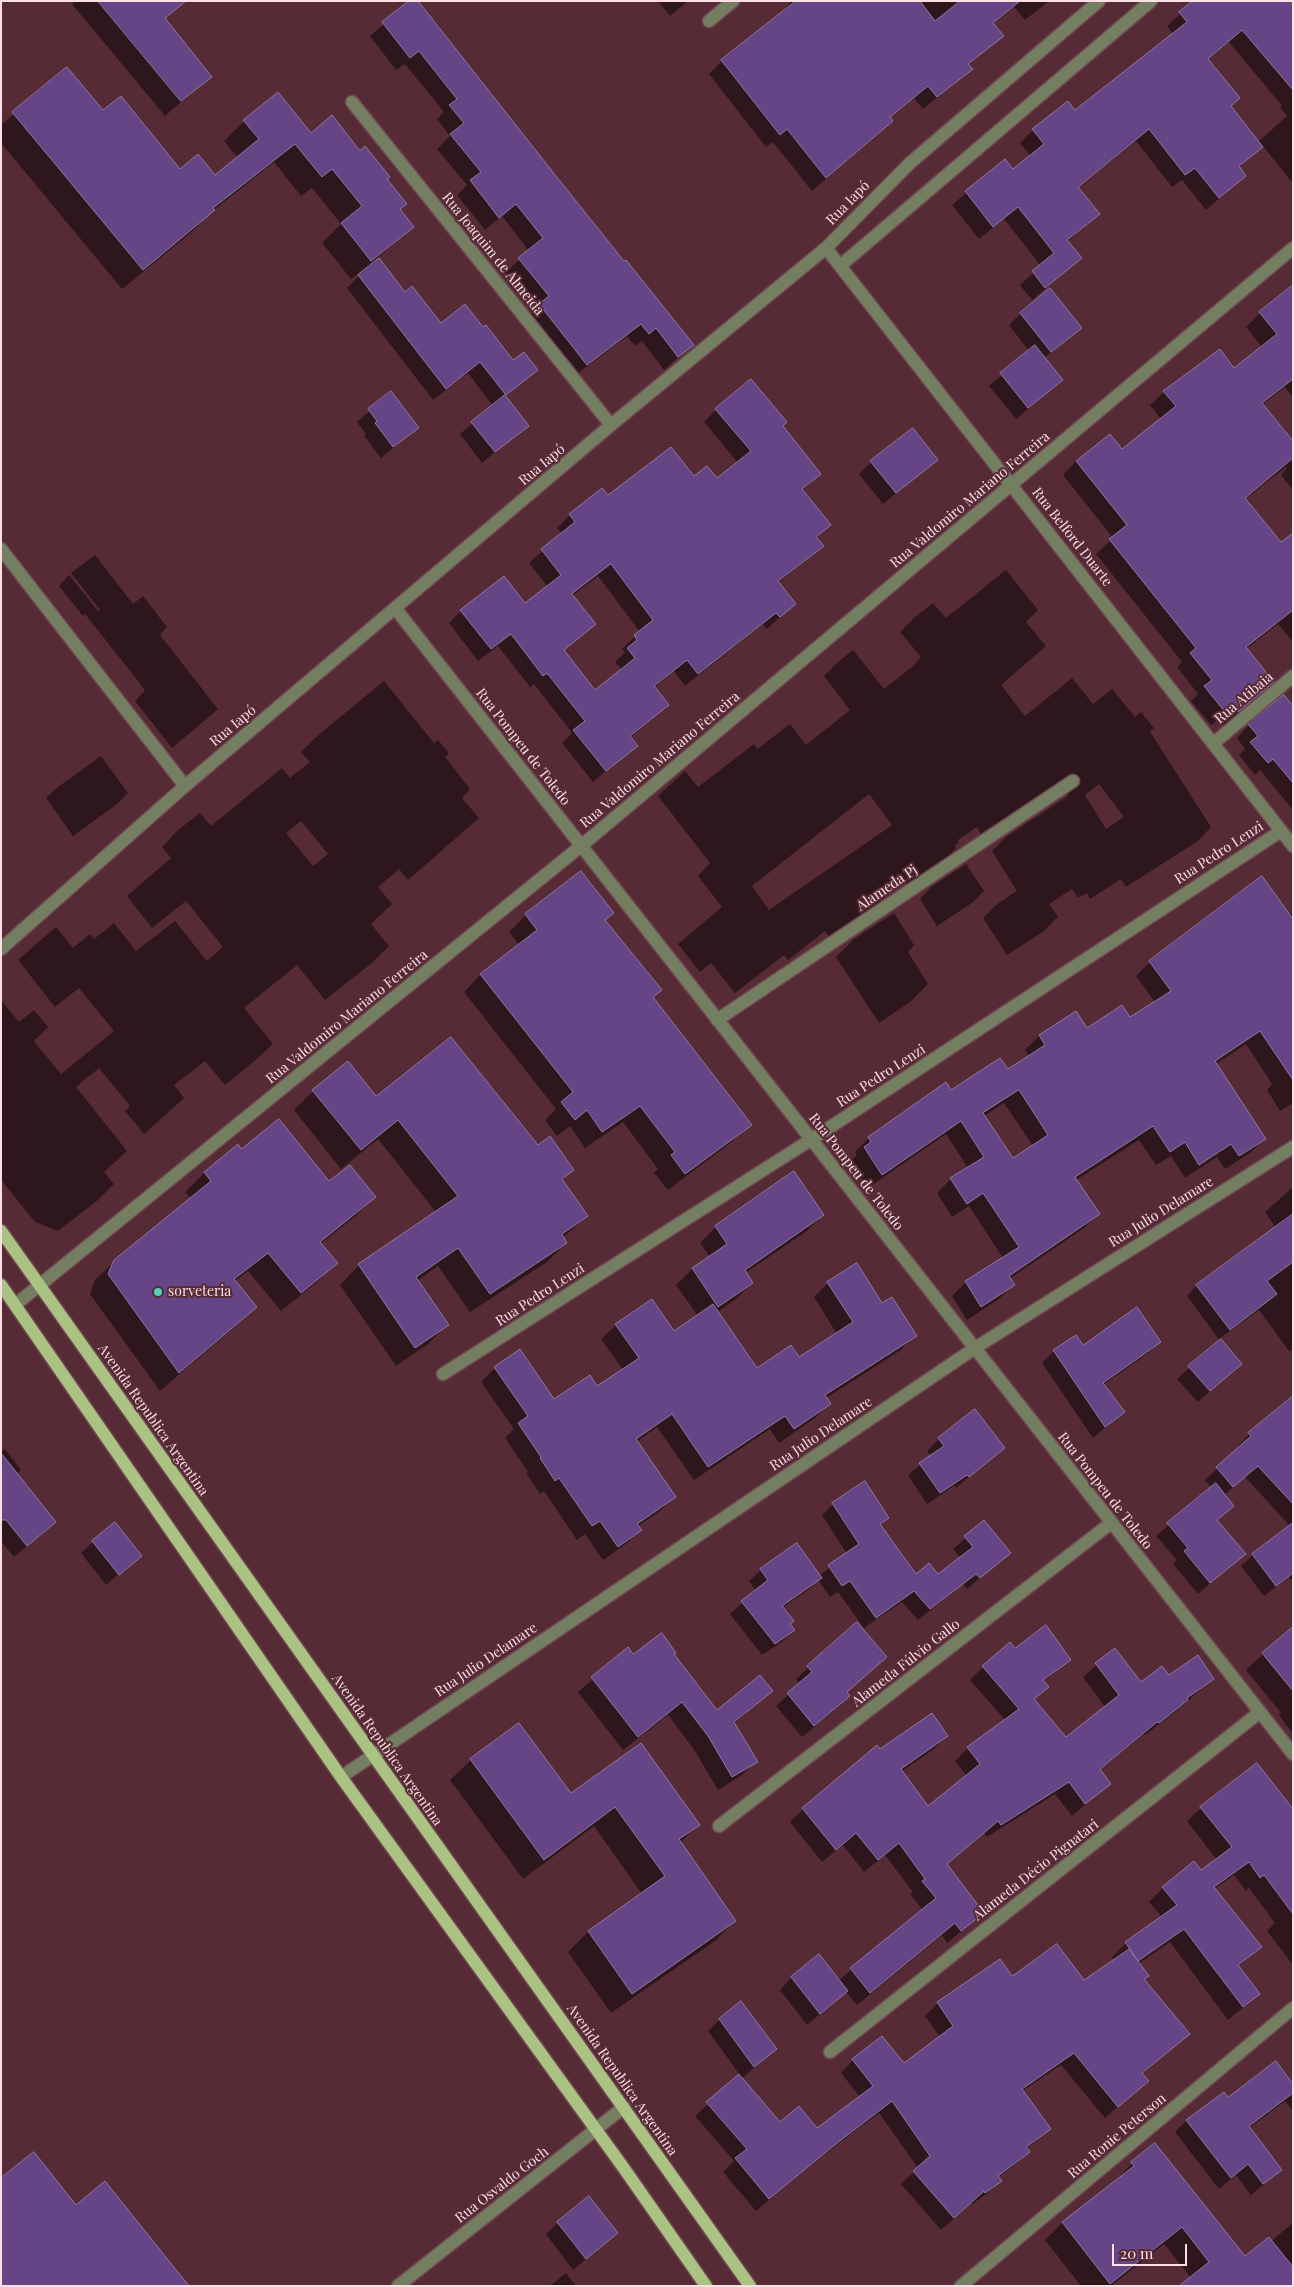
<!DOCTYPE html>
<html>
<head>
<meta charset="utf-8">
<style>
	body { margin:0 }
	#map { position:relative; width:1294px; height:2287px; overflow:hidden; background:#562b36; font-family:"Playfair Display",serif }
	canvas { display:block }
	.frame { position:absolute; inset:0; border:2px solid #fcdfe4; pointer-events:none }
	.scale { position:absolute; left:1112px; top:2244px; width:75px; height:22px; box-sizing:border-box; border:2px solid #fcdfe4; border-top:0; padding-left:6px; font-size:15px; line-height:18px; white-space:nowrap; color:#fcdfe4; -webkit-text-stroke:4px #562b36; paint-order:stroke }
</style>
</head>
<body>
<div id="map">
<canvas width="1294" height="2287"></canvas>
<div class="frame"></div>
<div class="scale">20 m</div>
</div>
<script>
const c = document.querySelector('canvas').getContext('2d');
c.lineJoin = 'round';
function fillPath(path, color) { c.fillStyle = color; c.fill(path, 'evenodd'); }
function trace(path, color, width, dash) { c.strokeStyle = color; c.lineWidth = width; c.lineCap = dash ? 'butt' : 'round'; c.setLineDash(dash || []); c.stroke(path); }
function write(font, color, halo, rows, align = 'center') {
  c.font = font + ' "Playfair Display",serif'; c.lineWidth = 4; c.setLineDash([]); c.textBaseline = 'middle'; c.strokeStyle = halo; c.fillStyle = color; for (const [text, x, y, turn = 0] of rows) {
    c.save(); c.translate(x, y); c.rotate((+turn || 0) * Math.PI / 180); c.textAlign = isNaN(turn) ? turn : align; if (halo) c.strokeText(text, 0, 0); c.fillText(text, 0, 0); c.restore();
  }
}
const shadow = new Path2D(`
	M75 1H166L164 19 210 77 165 116 72 4Z
	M411 1 692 345 664 370 642 341 635 346 627 336 573 377 526 318 535 310 505 273 529 251 502 216 485 230 457 195 467 185 437 149 450 136 437 119 444 112 405 64 396 70 370 36Z
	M658 1H688L670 16Z
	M792 1H1049L1025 20 1014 7 993 24 1002 36 968 65 971 69 957 82 923 109 914 98 889 118 892 121 878 134 812 191 773 142 766 147 709 74 722 61 785 11 784 10Z
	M1195 1H1293V180L1291 181 1263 146 1238 168 1245 176 1206 210 1182 180 1172 187 1136 141 1077 188 1098 214 1067 242 1081 258 1032 300 1020 285 1041 266 1004 219 979 239 952 205 1005 161 1013 171 1031 156 1020 143 1033 130 1075 112 1173 34 1167 26ZM1229 42 1282 106 1280 107 1287 116 1258 142 1230 106 1208 60Z
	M67 68 103 112 180 170 214 176 238 158 224 141 244 121 311 135 359 152 386 179 399 210 412 227 378 258 405 294 441 324 513 362 537 369 505 397 527 425 482 463 460 434 493 406 468 373 433 400 347 288 363 272 362 271 351 279 322 243 341 224 312 188 301 196 274 162 211 212 194 230 122 289 1 143V125Z
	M1293 298V398L1285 387 1262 405 1293 443V490L1281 475 1287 468 1286 467 1245 499 1280 544 1293 534V642L1278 624 1246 649 1272 682 1224 725 1219 719 1211 725 1191 701 1198 694 1177 667 1182 662 1096 554 1113 538 1063 475 1076 461 1122 451 1161 419 1150 405 1164 392 1234 369 1262 347 1246 327 1260 313Z
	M1020 314 1080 327 1044 358 1062 380 1016 419 989 386 1029 351 1009 325Z
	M390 393 417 428 381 458 364 436 366 434 357 422Z
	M716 410 781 426 820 474 802 491 830 525 816 538 822 546 778 583 794 604 767 629 763 624 685 686 674 671 654 688 668 705 630 738 636 745 593 782 562 743 572 733 534 684 530 687 498 646 478 661 449 623 461 611 525 605 548 587 529 563 562 534 557 528 570 515 602 490 607 497 693 478 717 480 738 463 704 422ZM598 576 640 632 622 649 625 652 615 662 622 670 595 691 563 651 594 624 572 596Z
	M936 460 883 504 859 474 871 462Z
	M95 555 133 604 143 596 167 627 160 635 218 709 172 748 135 701 145 690 85 614 83 616 59 586 69 575 98 611 100 610 71 573Z
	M1006 570 1038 610 1026 622 1046 646 1001 685 1025 716 1072 678 1093 704 1112 689 1135 717 1141 712 1154 728 1150 732 1156 741 1211 827 1198 841 1126 887 1121 879 1090 899 1087 893 1078 898 1072 889 1049 904 1058 917 1044 931 1007 955 983 918 997 904 1017 891 992 851 1006 837 1068 796 1066 791 982 836 977 827 958 840 959 842 955 846 956 848 942 862 907 886 904 880 882 895 884 897 870 911 830 938 825 931 788 960 784 955 735 993 711 963 700 972 678 944 722 907 698 876 710 863 658 796 685 771 698 787 754 744 757 749 790 724 806 745 850 710 824 676 838 662 853 650 884 689 913 666 921 657 900 632 914 618 933 603 946 618ZM1099 784 1124 817 1106 829 1085 795ZM869 794 892 825 769 910 752 886Z
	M384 681 434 743 438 740 449 753 445 757 470 789 462 798 479 818 408 880 399 869 378 887 392 904 371 924 389 946 373 962 325 1000 297 965 244 1008 273 1044 257 1059 225 1085 205 1061 174 1085 184 1098 144 1134 125 1111 130 1106 99 1068 76 1087 127 1151 104 1172 114 1184 98 1200 58 1231 35 1222 1 1180V1000L19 1022 34 1010 48 1027 34 1041 61 1074 114 1031 79 988 55 1007 18 960 56 927 73 948 90 934 94 939 114 923 136 951 175 921 207 961 223 947 186 901 152 928 127 896 171 858 162 847 177 831 200 813 211 826 282 768 290 778 310 762 301 752 317 736ZM301 821 328 854 313 866 286 833Z
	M1293 704V810L1260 770 1255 775 1239 755 1245 749 1237 738 1249 725Z
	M101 756 128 793 116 805 73 836 46 798 58 787Z
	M966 864 984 891 972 903 937 926 920 899 931 887Z
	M612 913 604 921 660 990 652 998 750 1124 733 1141 668 1190 654 1173 658 1169 623 1122 585 1148 570 1126 557 1136 545 1120 556 1109 464 992 480 975 519 945 509 932 526 915Z
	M894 913 914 945 908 952 928 984 910 1002 879 1023 836 957 854 939Z
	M1293 913V1103L1280 1111 1267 1090 1272 1084 1246 1044 1216 1064 1264 1139 1250 1153 1225 1169 1217 1157 1185 1178 1171 1156 1156 1165 1139 1140 1076 1180 1098 1214 1084 1228 1009 1279 1013 1285 999 1299 967 1320 952 1296 966 1282 1003 1258 969 1206 952 1217 937 1193 951 1179 968 1168 946 1134 868 1188 850 1162 857 1155 855 1152 869 1138 951 1092 1007 1071 1029 1056 1025 1050 1039 1036 1075 1013 1086 1029 1129 1019 1155 1002 1136 976 1150 962ZM1004 1103 1033 1146 1013 1159 984 1116Z
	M313 1091 376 1098 537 1147 572 1170 562 1181 586 1216 563 1238 566 1243 547 1262 470 1312 438 1266 417 1281 447 1325 428 1344 396 1366 340 1285 359 1265 436 1212 378 1139 341 1169 294 1110Z
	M237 1146 241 1151 374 1197 356 1216 320 1244 336 1263 317 1282 281 1311 248 1271 235 1281 256 1307 237 1325 160 1391 90 1294 95 1280 115 1261 191 1198 185 1192 204 1173Z
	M1293 1187V1349L1289 1351 1259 1310 1219 1339 1240 1364 1198 1402 1177 1379 1220 1341 1187 1296 1197 1285 1276 1228 1265 1212Z
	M823 1215 807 1231 745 1273 752 1283 736 1299 717 1312 757 1369 798 1358 837 1334 814 1297 828 1283 882 1305 915 1335 901 1350 826 1398 829 1404 815 1418 779 1443 770 1429 694 1480 657 1427 636 1442 674 1497 660 1511 638 1526 640 1530 626 1544 603 1560 585 1534 577 1540 544 1491 540 1494 526 1473 528 1472 505 1438 514 1429 481 1382 495 1368 554 1401 597 1387 623 1370 601 1339 616 1325 674 1333 698 1316 676 1285 692 1269 710 1257 700 1243 716 1227Z
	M1160 1342 1148 1353 1103 1385 1123 1412 1093 1438 1042 1363 1054 1351Z
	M1293 1395V1583L1289 1577 1264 1596 1241 1566 1253 1555 1290 1526 1245 1477 1224 1495 1233 1506 1216 1521 1244 1554 1198 1594 1173 1564 1177 1560 1156 1536 1212 1488 1205 1480 1240 1448 1238 1446 1249 1434Z
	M939 1439 1004 1447 956 1488 955 1485 927 1504 908 1475 931 1456 927 1451Z
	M5 1449 21 1470 17 1474 55 1522 14 1557 1 1541V1452Z
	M833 1504 888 1518 880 1525 915 1576H938L961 1558 953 1549 984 1522 1009 1553 967 1589 963 1584 918 1620 902 1602 864 1628 838 1592 830 1597 818 1580 808 1590 782 1608 794 1630 782 1642 762 1655 730 1614 756 1591 749 1581 761 1570 819 1576 847 1554 822 1515Z
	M93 1542 140 1556 106 1585 81 1553Z
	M857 1624 885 1657 846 1693 848 1696 837 1708 802 1737 776 1706 800 1684 796 1679Z
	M1293 1643V1734L1279 1715 1281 1713 1246 1670 1263 1654Z
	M628 1649 633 1656 673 1654 717 1712 771 1691 734 1724 756 1761 742 1775 718 1790 695 1751 668 1715 623 1750 578 1692Z
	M1014 1649 1070 1660 1043 1682 1047 1686 1033 1700 1066 1739 1105 1707 1083 1677 1115 1649 1141 1684 1169 1676 1213 1679 1174 1713 1145 1735 1144 1734 1099 1770 1109 1784 1072 1816 1055 1794 987 1837 984 1833 946 1865 983 1913 947 1943 942 1935 857 2005 846 1992 807 2025 780 1990 791 1978 818 1956 838 1981 923 1910 910 1894 913 1892 885 1855 864 1872 843 1845 822 1862 790 1822 803 1809 880 1751 947 1736 934 1749 901 1772 927 1808 967 1776 955 1761 968 1748 1005 1720 970 1680 983 1667Z
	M471 1760 571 1795 698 1825 680 1843 735 1921 715 1941 611 2013 568 1952 588 1932 642 1894 594 1826 523 1879 450 1780Z
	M1201 1808 1293 1811V1965L1267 1931 1275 1923 1249 1888 1246 1891 1234 1875 1214 1889 1260 1947 1238 1967 1259 1994 1228 2020 1170 1942 1138 1964 1147 1976 1143 1980 1188 2034 1142 2074 1147 2081 1105 2118 1061 2065 1022 2091 1050 2129 1026 2149 1028 2152 1016 2164 998 2178 1000 2180 988 2193 972 2204 971 2203 941 2230 901 2184 918 2168 879 2113 818 2159 756 2211 723 2172 734 2161 695 2116 740 2075 708 2031 719 2020 741 2003 776 2049 741 2079 780 2124 817 2130 860 2097 841 2073 853 2060 904 2065 940 2037 925 2016 938 2003 1000 1961 1012 1978 1083 1982 1114 1960 1112 1957 1126 1943 1162 1917 1149 1902 1163 1888 1201 1872 1217 1860 1187 1821Z
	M1293 2080V2111L1285 2101 1249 2128 1280 2170 1251 2195 1236 2175 1219 2189 1175 2132 1186 2121 1223 2094 1227 2099 1290 2082Z
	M1155 2144 1245 2258 1271 2241 1293 2223V2286L1191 2278 1164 2244 1111 2286H1081L1045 2240 1062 2223 1115 2182 1132 2163Z
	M558 2223 617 2233 573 2270 546 2234Z
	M566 2273 576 2286H550Z`);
const building = new Path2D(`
	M98 1H186L165 18 212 77 181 101Z
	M409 1H418L552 171 624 261 626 260 694 345 678 357 656 328 649 334 641 324 587 365 539 304 549 296 518 258 543 238 516 204 499 218 470 180 481 172 450 134 464 123 449 105 457 99 419 51 410 58 382 22Z
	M796 1H920L935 21 960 1H1020L993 23 1004 36 968 64 973 69 937 97 928 86 890 117 893 121 826 178 787 129 780 135 721 60Z
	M1193 1H1293V90L1242 30 1208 59 1240 98 1231 106 1263 147 1239 166 1246 176 1219 198 1195 168 1185 175 1149 129 1078 187 1100 214 1067 240 1082 258 1045 288 1032 271 1054 253 1018 207 993 227 965 191 1005 159 1013 169 1044 144 1032 129 1068 101 1075 110 1187 22 1179 12Z
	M67 67 103 110 121 96 180 169 198 154 215 175 259 139 243 120 278 92 311 133 332 115 360 151 365 146 390 177 387 179 407 204 400 209 414 227 371 261 341 223 362 206 332 169 322 177 295 144 213 208 215 210 143 270 12 112Z
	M379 258 405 292 412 286 441 323 465 304 483 327 486 325 513 360 524 352 538 370 506 395 480 362 446 389 358 275Z
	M1293 285V379L1262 403 1293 441V458L1245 498 1281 542 1293 533V610L1246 647 1274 682 1238 712 1234 706 1225 712 1204 686 1212 680 1190 653 1196 648 1109 539 1127 525 1076 461 1110 434 1122 449 1176 406 1163 391 1220 349 1234 368 1277 334 1259 312Z
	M1050 288 1082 328 1051 352 1020 313Z
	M1035 345 1063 380 1028 408 1000 373Z
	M751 379 787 422 783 426 821 474 802 489 831 525 816 537 824 546 778 581 796 604 780 617 776 613 698 674 687 660 654 686 669 705 630 736 638 746 606 771 573 730 585 721 547 673 543 676 511 634 491 649 460 610 504 576 525 603 561 575 541 549 575 522 569 514 602 488 608 495 671 447 694 476 707 466 717 478 751 451 715 409ZM611 564 653 620 634 635 637 640 627 648 635 658 595 690 564 650 596 624 572 594Z
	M391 391 419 428 393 447 375 423 377 421 368 409Z
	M505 395 529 426 495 452 471 422Z
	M913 428 938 460 896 493 870 461Z
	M1284 695 1293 706V783L1273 759 1268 763 1250 742 1258 736 1248 724Z
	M581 871 614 913 605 920 662 990 653 997 752 1125 685 1174 671 1155 675 1152 640 1106 602 1132 587 1110 575 1120 561 1102 573 1092 480 974 537 930 525 914Z
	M1262 876 1293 919V1080L1260 1031 1215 1061 1266 1139 1239 1156 1231 1144 1199 1165 1185 1142 1170 1152 1153 1126 1075 1177 1100 1214 1009 1276 1015 1285 981 1307 965 1281 1019 1247 983 1193 967 1204 950 1178 984 1157 961 1121 882 1175 864 1147 871 1142 868 1137 946 1082 951 1090 1000 1058 1008 1069 1045 1045 1039 1035 1076 1011 1087 1028 1122 1005 1130 1017 1171 991 1149 961ZM1019 1090 1048 1135 1013 1158 983 1113Z
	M451 1037 538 1145 550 1136 574 1170 562 1179 588 1216 562 1234 567 1243 490 1294 458 1248 416 1277 449 1325 415 1348 358 1264 458 1196 398 1120 361 1150 312 1090 348 1061 376 1096Z
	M279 1119 329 1181 350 1165 376 1197 320 1242 338 1263 301 1293 268 1253 234 1279 257 1307 179 1373 108 1274 114 1260 211 1181 204 1172 238 1144 241 1149Z
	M794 1171 824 1215 745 1270 753 1283 718 1307 692 1268 727 1244 715 1226Z
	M1293 1214V1262L1267 1281 1277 1294 1230 1330 1196 1285Z
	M857 1263 882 1303 892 1297 917 1336 825 1395 831 1404 794 1429 785 1416 708 1467 672 1414 636 1439 676 1497 637 1524 642 1530 618 1547 600 1521 592 1526 559 1478 555 1481 540 1458 541 1457 518 1423 528 1416 494 1367 520 1349 554 1399 590 1375 597 1386 639 1358 615 1324 652 1299 674 1331 713 1304 757 1368 791 1345 799 1357 853 1322 827 1282Z
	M1137 1307 1161 1342 1103 1383 1125 1412 1105 1427 1053 1350 1076 1335 1083 1345Z
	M1221 1339 1242 1364 1210 1391 1188 1366Z
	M1293 1396V1504L1258 1466 1233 1487 1216 1467 1251 1436 1248 1433Z
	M975 1409 1005 1448 969 1477 967 1475 940 1493 919 1463 944 1446 938 1438Z
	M1 1453 56 1522 27 1546 6 1520H1Z
	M865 1481 889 1518 880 1524 916 1574 929 1563 938 1574 973 1547 964 1536 984 1520 1011 1553 980 1578 976 1574 930 1609 914 1591 876 1618 850 1581 842 1586 828 1565 859 1544 832 1503Z
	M1216 1483 1234 1506 1217 1520 1246 1554 1210 1583 1184 1551 1188 1548 1167 1523Z
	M115 1522 142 1556 119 1575 92 1541Z
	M1293 1523V1573L1276 1586 1252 1554Z
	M797 1543 822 1578 782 1606 794 1621 790 1624 795 1630 775 1644 741 1601 768 1580 760 1569Z
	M857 1622 887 1657 847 1692 850 1696 814 1726 787 1693 812 1672 807 1666Z
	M1046 1625 1071 1660 1043 1680 1049 1687 1034 1699 1066 1737 1119 1695 1095 1663 1115 1648 1141 1682 1162 1666 1169 1675 1198 1655 1214 1679 1187 1698 1188 1700 1159 1723 1157 1722 1100 1769 1111 1784 1085 1804 1069 1782 1001 1825 998 1821 947 1864 984 1913 961 1931 955 1923 870 1993 850 1968 936 1898 922 1881 925 1879 899 1843 878 1860 856 1833 836 1850 802 1808 877 1745 880 1749 932 1713 948 1736 901 1769 928 1806 980 1764 967 1747 1019 1709 982 1666 1010 1642 1015 1648Z
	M1293 1627V1691L1262 1653Z
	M662 1633 676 1653 674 1654 717 1710 760 1675 773 1691 734 1722 758 1762 732 1777 708 1736 682 1702 638 1737 591 1677 628 1647 633 1654Z
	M519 1723 571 1793 641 1743 700 1825 679 1839 736 1921 632 1994 588 1931 665 1876 615 1807 544 1860 470 1759Z
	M1257 1763 1293 1809V1914L1264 1875 1260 1878 1249 1862 1214 1887 1262 1947 1238 1965 1260 1994 1243 2007 1184 1929 1138 1961 1125 1942 1177 1905 1162 1887 1194 1861 1201 1870 1232 1847 1200 1807Z
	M1057 1944 1084 1980 1129 1949 1149 1976 1144 1979 1190 2034 1142 2073 1149 2081 1118 2107 1074 2053 1022 2089 1051 2129 1026 2147 1030 2152 998 2176 1002 2181 985 2193 984 2191 954 2218 913 2171 930 2156 892 2101 832 2147 769 2199 735 2158 747 2149 706 2102 739 2074 780 2122 799 2106 817 2128 873 2086 852 2059 882 2036 904 2063 953 2026 937 2002 1000 1959 1012 1976Z
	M819 1954 848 1991 820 2014 791 1977Z
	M741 2001 777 2049 754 2067 719 2019Z
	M1276 2061 1293 2084V2093L1249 2126 1282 2170 1263 2184 1248 2164 1231 2178 1186 2120 1224 2092 1228 2097Z
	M1155 2143 1245 2256 1269 2237 1293 2267V2286H1179L1209 2262 1182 2227 1110 2284 1062 2222 1134 2166 1131 2162Z
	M34 2152 76 2205 105 2181 189 2286H1V2178Z
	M589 2196 618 2233 586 2259 557 2222Z`);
const minor = new Path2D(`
	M709 21 733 1
	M352 102 611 425
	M826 248 1293 846
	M840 266 1151 1
	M1 549 185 786
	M395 608 1293 1754
	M1214 743 1293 676
	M1 949 185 786 611 425 826 248 910 163 1099 1
	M717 1020 1073 781
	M15 1305 581 846 1293 248
	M443 1374 812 1139 1281 831
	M341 1777 975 1348 1293 1147
	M719 1826 1111 1523
	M830 2052 1260 1712
	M398 2286 624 2107
	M961 2286 1293 2008`);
const major = new Path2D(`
	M1 1231 750 2286
	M1 1285 341 1777 623 2167 706 2286`);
const markers = [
	[158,1292,5,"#57cec1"]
];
const streetNames = [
	["Rua Iapó",848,203,-46],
	["Rua Joaquim de Almeida",493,254,51],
	["Rua Iapó",542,465,-40],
	["Rua Valdomiro Mariano Ferreira",970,500,-40],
	["Rua Belford Duarte",1072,537,52],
	["Rua Atibaia",1244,698,-40],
	["Rua Iapó",233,726,-40],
	["Rua Pompeu de Toledo",523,747,52],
	["Rua Valdomiro Mariano Ferreira",660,760,-40],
	["Rua Pedro Lenzi",1219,853,-33],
	["Alameda Pj",887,888,-34],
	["Rua Valdomiro Mariano Ferreira",347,1017,-39],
	["Rua Pedro Lenzi",881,1076,-33],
	["Rua Pompeu de Toledo",856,1172,52],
	["Rua Julio Delamare",1161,1212,-32],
	["Rua Pedro Lenzi",540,1295,-33],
	["Avenida Republica Argentina",153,1420,55],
	["Rua Julio Delamare",821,1434,-34],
	["Rua Pompeu de Toledo",1105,1491,52],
	["Rua Julio Delamare",486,1660,-34],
	["Alameda Fúlvio Gallo",906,1663,-38],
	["Avenida Republica Argentina",387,1750,55],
	["Alameda Décio Pignatari",1036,1870,-38],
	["Avenida Republica Argentina",622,2080,55],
	["Rua Ronie Peterson",1117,2136,-40],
	["Rua Osvaldo Goch",502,2185,-38]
];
const poiNames = [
	["sorveteria",168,1292]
];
fillPath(shadow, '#0007');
fillPath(building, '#654585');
trace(building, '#8c79a1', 1);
trace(minor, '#714852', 15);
trace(major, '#714852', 15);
trace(minor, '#737f60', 12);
trace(major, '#aac383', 12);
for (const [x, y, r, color] of markers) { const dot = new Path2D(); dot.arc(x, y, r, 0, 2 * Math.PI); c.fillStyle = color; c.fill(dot); trace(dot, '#562b36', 2); }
write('14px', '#fcdfe4', '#562b36', streetNames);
write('14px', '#fcdfe4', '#562b36', poiNames, 'left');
</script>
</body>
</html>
